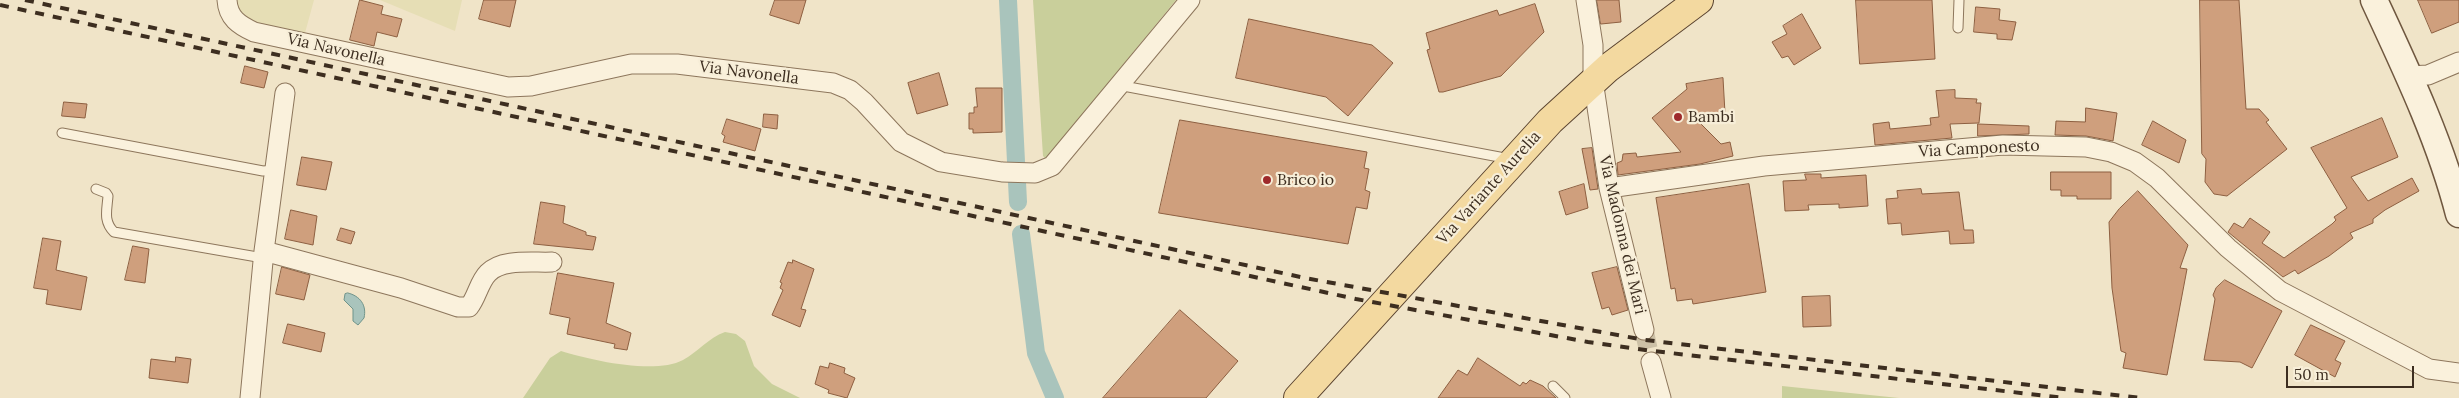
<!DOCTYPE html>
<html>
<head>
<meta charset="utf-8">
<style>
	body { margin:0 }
	#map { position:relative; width:2459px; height:398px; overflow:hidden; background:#f0e4c8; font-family:Lora,serif }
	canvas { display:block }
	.scale { position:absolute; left:2286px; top:366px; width:128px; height:22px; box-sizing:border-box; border:2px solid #3d2e20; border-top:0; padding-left:6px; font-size:15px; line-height:18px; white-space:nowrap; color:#3d2e20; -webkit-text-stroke:4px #f7eed8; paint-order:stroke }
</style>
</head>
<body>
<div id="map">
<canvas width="2459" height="398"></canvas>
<div class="scale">50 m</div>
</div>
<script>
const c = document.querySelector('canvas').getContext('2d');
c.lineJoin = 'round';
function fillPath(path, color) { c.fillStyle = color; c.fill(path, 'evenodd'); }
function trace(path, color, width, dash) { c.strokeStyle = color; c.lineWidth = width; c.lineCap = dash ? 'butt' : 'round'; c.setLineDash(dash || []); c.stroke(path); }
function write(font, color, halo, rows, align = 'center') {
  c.font = font + ' Lora,serif'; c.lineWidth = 4.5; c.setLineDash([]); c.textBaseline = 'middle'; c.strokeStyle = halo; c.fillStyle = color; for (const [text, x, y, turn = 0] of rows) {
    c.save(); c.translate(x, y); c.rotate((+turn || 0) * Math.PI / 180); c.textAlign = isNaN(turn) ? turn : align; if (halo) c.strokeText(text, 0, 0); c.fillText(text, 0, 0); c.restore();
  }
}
const farmland = new Path2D(`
	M236 0H314L305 33 249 21 241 15Z
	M380 0H462L455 31Z`);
const green = new Path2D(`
	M1033 0H1176L1046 159 1043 156Z
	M725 332 736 334 745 341 754 366 772 384 800 398H523L550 358 561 351C590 360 655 375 683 360 698 352 708 338 725 332Z
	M1782 386 1899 398H1782Z`);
const water = new Path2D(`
	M348 293C360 296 367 305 364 318L358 325 353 321V309L344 300 345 294Z`);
const canal = new Path2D(`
	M1008 0 1018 202
	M1021 234 1036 353 1055 398`);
const building = new Path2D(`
	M360 0 383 6 381 14 402 19 397 37 377 32 374 46 350 40Z
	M484 0H516L510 27 479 19Z
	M775 0H806L799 24 770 15Z
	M1597 0H1619L1621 22 1601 24Z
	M1856 0H1932L1935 59 1860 64Z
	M2200 0H2239L2246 109H2259L2269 120 2266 122 2287 149 2227 196 2214 194 2205 182 2206 159 2202 154Z
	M2418 0H2459V22L2432 33Z
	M1535 4 1544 32 1501 76 1443 92H1439L1427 50 1430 49 1426 33 1497 10 1499 15Z
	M1976 7 2000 9 1999 20 2016 22 2012 40 1997 39V34L1974 32Z
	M1802 14 1821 48 1794 65 1788 56 1782 58 1772 42 1787 34 1783 26Z
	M1249 19 1372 45 1393 63 1348 116 1326 97 1236 78Z
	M245 66 268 72 264 88 241 83Z
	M939 73 948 105 917 114 908 83Z
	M1723 78 1725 113 1696 119 1721 144 1730 142 1733 156 1700 164 1618 175 1617 163 1622 161 1623 154 1636 153 1637 157 1681 152 1652 118 1687 89 1686 84Z
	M976 88H1002V132L973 133V129H969V113H974V107H977Z
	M1955 90V98L1977 99 1976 103H1981L1979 123 1950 124 1952 138 1875 145 1873 124 1889 122 1890 129 1931 125 1930 118 1939 117 1936 91Z
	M64 102 87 104 85 118 62 116Z
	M2086 108 2117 113 2113 141 2086 136 2055 135 2056 121 2085 122Z
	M764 114 778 115 777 129 763 127Z
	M2382 118 2398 157 2351 177 2368 201 2412 178 2419 191 2385 210 2373 219V223L2350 233 2353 238 2329 256 2298 274 2295 270 2283 277 2228 232 2234 223 2243 228 2250 218 2270 232 2262 243 2284 258 2332 224 2336 220 2334 217 2347 208 2311 148Z
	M727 119 761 129 755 151 723 142 725 136 722 134Z
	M1180 120 1367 152 1364 168 1369 169 1365 190 1370 192 1367 209 1356 207 1348 244 1159 213Z
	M2153 121 2186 140 2179 163 2142 145Z
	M1978 124 2029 126V134L1978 136Z
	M1592 148 1598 189 1590 190 1582 149Z
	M302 157 332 162 326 190 297 185Z
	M2051 172H2111V199H2077V196H2061V190H2051Z
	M1805 174H1821V178L1866 175 1868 206 1839 208V204L1808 205 1809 210 1785 211 1783 181 1806 180Z
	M1584 184 1588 208 1566 215 1559 192Z
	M1749 184 1766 292 1693 304 1692 299 1677 301 1675 288 1671 289 1656 198Z
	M1921 189 1922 194 1959 192 1964 230H1973L1974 243 1950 244 1949 231 1902 235 1901 223 1888 224 1886 199 1898 198 1897 191Z
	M2138 191 2188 245 2180 268 2187 269 2167 375 2123 368 2126 353 2121 351 2112 288 2109 222 2119 209Z
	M541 202 565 206 563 223 586 232V235L596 237 593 250 534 244Z
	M291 210 317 216 313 245 285 239Z
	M341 228 355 232 351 244 337 240Z
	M43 238 61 241 56 270 87 277 81 310 46 304 48 290 34 288Z
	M133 246 149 249 145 283 125 280Z
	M793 260 814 269 801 309 806 310 800 327 772 315 783 290 780 288 782 283 780 282 788 262 792 263Z
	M282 267 310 275 304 300 276 294Z
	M1617 267 1628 310 1612 315 1609 307 1602 309 1592 273Z
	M558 273 614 283 606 323 631 333 627 350 614 348 615 344 567 334 570 318 550 314Z
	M2225 280 2282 311 2252 368 2240 362 2204 360 2215 299 2213 295 2216 288Z
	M1830 296 1831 326 1803 327 1802 297Z
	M1180 310 1238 361 1206 398H1103Z
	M288 324 325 333 321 352 283 343Z
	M2311 325 2345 341 2335 360 2341 363 2335 377 2295 355Z
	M176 357 191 359 188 383 149 378 151 359 175 362Z
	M1478 358 1520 386 1523 382 1526 384 1530 380 1543 386 1556 398H1438L1458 370 1467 375Z
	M830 363 845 368 844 373 855 378 847 398 828 393 829 390 815 384 820 366 828 368Z`);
const minorTunnel = new Path2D(`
	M1644 330 1651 362`);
const service = new Path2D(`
	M1958 28 1959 0
	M1118 85 1510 159
	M62 133 263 171 275 170
	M96 189 106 193 108 196C107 210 103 221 114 232L263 258
	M1553 386 1565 398`);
const minor = new Path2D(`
	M227 0C228 18 239 25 254 32L508 87 531 86 631 64H677L833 83 850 90 864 102 901 142 941 162 1002 172 1035 173 1052 166 1190 0
	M1586 0 1593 45V80L1609 188 1644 330
	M2409 76 2428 75 2459 62
	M1609 188 1764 166 2003 145 2086 147 2111 152 2135 162 2157 178 2228 248 2280 291 2429 369 2459 373
	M264 251 401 288 458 307H469C477 297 479 282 488 273 502 258 534 263 552 262
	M1651 362 1661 398
	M250 398 264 251 285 93`);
const secondary = new Path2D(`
	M2374 0C2406 69 2440 140 2459 214`);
const primary = new Path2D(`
	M1298 398 1550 121 1608 68 1699 0`);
const rail = new Path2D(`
	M25 0 1305 278 1645 340 2141 398
	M0 5 1356 299 1588 342 1653 351 2065 398`);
const markers = [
	[1678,117,5,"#9e2a2b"],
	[1267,180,5,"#9e2a2b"]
];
const streetNames = [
	["Via Navonella",336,50,13],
	["Via Navonella",749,73,7],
	["Via Camponesto",1979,149,-3],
	["Via Variante Aurelia",1489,188,-48],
	["Via Madonna dei Mari",1622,235,77]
];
const poiNames = [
	["Bambi",1688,117],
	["Brico io",1277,180]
];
fillPath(farmland, '#e6deb5');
fillPath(green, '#c9cf9b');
fillPath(water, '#a9c4bc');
trace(water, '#6f938a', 1);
trace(canal, '#a9c4bc', 18);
fillPath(building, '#cf9f7d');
trace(building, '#8d5f41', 1);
trace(minorTunnel, '#ccc0a6', 19, [19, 9]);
trace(service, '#8d765c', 11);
trace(minor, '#8d765c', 21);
trace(secondary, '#6f573f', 29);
trace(primary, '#5b4430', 30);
trace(service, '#faf1dc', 9);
trace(minor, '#faf1dc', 19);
trace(secondary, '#faf1dc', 26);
trace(primary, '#f3d9a0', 28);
trace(rail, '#3d2e20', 4, [9, 9]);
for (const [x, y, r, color] of markers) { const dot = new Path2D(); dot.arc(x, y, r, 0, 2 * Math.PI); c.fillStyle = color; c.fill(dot); trace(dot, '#f7eed8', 2); }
write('16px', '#3d2e20', '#f7eed8', streetNames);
write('16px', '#3d2e20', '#f7eed8', poiNames, 'left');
</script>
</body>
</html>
